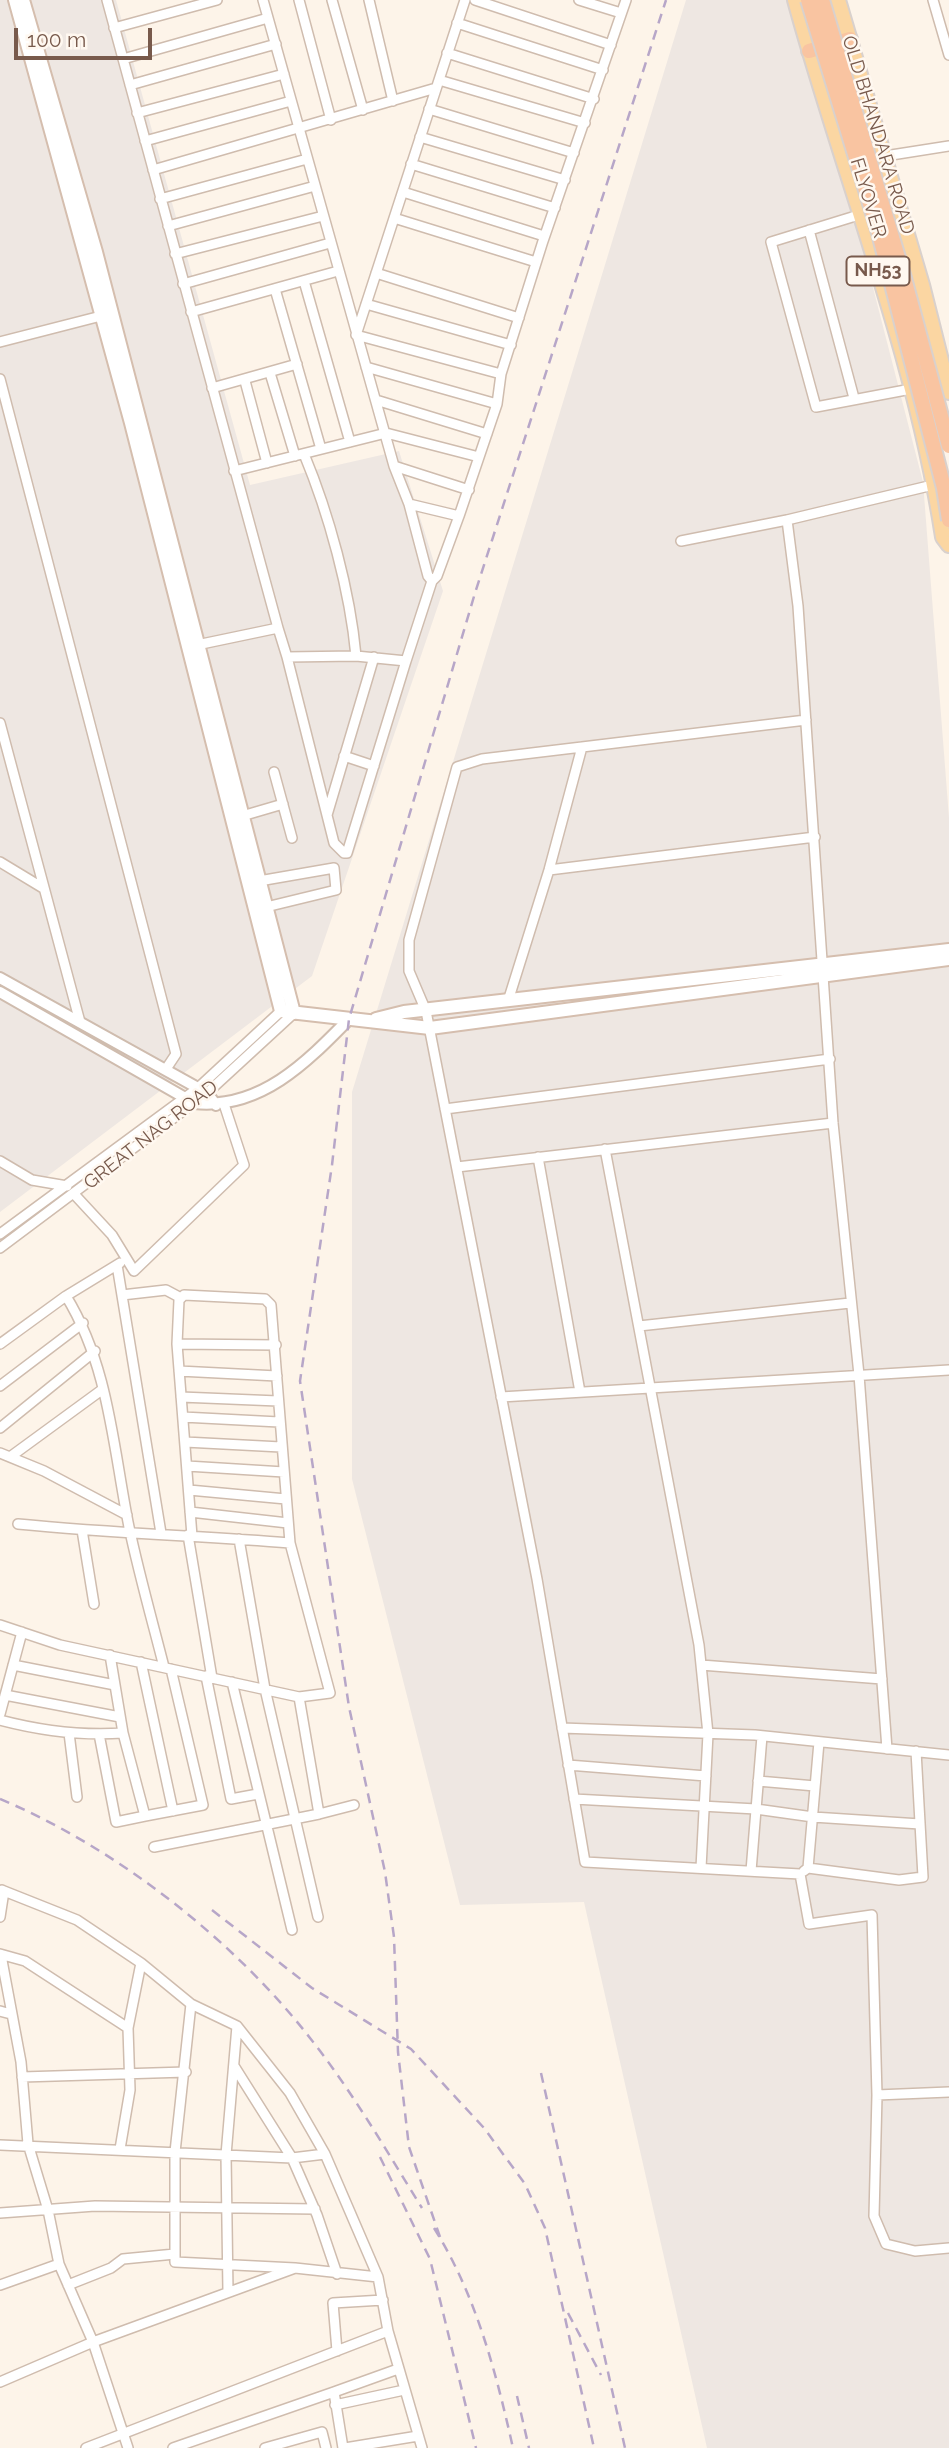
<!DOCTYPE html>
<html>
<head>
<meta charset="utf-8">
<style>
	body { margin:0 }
	#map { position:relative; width:949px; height:2448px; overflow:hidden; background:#fdf4e9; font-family:Raleway,sans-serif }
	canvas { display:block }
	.scale { position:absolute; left:14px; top:28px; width:138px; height:32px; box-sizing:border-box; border:4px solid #785a4c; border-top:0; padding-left:9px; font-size:21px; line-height:24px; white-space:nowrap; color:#785a4c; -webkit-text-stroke:5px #fff8f0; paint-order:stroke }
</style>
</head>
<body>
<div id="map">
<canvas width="949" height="2448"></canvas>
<div class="scale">100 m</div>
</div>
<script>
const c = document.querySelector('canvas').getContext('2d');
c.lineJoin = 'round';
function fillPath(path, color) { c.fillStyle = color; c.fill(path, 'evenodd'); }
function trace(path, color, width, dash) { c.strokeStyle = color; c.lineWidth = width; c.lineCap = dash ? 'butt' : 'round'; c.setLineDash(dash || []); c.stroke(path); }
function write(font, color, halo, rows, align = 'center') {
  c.font = font + ' Raleway,sans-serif'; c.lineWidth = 5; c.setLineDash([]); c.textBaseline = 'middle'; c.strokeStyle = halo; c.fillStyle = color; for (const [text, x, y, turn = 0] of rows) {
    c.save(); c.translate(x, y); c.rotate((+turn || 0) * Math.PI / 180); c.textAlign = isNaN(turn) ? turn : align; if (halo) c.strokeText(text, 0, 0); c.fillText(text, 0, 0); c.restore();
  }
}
const industrial = new Path2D(`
	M0 0H116L250 485 399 451 443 591 312 976 0 1212Z
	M686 0H799L923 482 949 818V2448H707L584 1902 460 1905 352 1479V1092Z`);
const minor = new Path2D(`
	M107 0 278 628
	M263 0 394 466 409 504 428 576 432 581 437 576 459 516
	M299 0 331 120
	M332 0 363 110
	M369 0 393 101
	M465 0 356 335 501 374
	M475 0 611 45
	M579 0 621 13
	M933 0 949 55
	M457 23 603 70
	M114 28 217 0
	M447 53 594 99
	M123 59 268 18
	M439 80 585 123
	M130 85 276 44
	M429 109 574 153
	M137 113 284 74
	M420 137 565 180
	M145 141 291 101
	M885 156 949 146
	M411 164 555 208
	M153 170 436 88
	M403 192 544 236
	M160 199 307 159
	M862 214 771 242 816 407 911 389
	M394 218 536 262
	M168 226 315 186
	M809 230 854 398
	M175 254 323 216
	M376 273 519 318
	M304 281 350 442
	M183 284 330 243
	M275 289 321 449
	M366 304 511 345
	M191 312 338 271
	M0 342 101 316
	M366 367 497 404
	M270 373 295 456
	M0 379 176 1054 166 1069
	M245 381 267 463
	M212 388 297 364
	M376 400 487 434
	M304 454C329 514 350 591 356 656
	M394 466 469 490
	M234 471 386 433 479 457
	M409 504 459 516 497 404 501 374 543 241 626 0
	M681 541 787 520
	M192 646 278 628 287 657 356 656 406 661 432 581
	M287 657 334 843 344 853H347L406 661
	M0 723 80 1022
	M582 747 482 759 457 767 409 940V971L426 1011 537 1579 585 1862 800 1874 809 1924 872 1915 877 2095 949 2092
	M344 756 374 766
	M274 772 292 838
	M327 815 374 657
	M242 816 283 804
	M0 862 43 888
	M549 870 815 837
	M259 881 334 868 336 890 266 907
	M508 1001 549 870 582 747 806 720
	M445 1109 830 1059
	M605 1149 699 1645 708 1734 701 1868
	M538 1157 580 1392
	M0 1161 32 1180 67 1186
	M457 1167 833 1123
	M74 1194 112 1235 134 1271 244 1165 224 1104
	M0 1234 198 1088 281 1011
	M0 1248 207 1093 294 1013
	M117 1265 161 1533
	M122 1295 166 1290 181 1298
	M66 1296C109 1366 113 1447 129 1527 139 1574 152 1620 164 1667
	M639 1326 850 1303
	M0 1344 66 1296 120 1263
	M177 1344 276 1345
	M179 1371 277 1376
	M0 1386 83 1323
	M181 1397 278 1401
	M501 1397 949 1370
	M183 1417 279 1422
	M0 1428 95 1351
	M185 1442 281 1447
	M0 1453 44 1471 127 1515
	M10 1457 103 1389
	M187 1466 284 1472
	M189 1490 286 1499
	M190 1512 288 1523
	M18 1524C109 1533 200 1536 290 1543L330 1693 299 1697
	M82 1530 94 1604
	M188 1535 212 1678
	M192 1536 177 1344 179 1300 184 1295 265 1299 271 1305 290 1543
	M239 1539 265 1689 318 1917
	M0 1625 60 1645 299 1697 319 1814 154 1847
	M141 1662 173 1811
	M13 1665 115 1685
	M701 1665 882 1679
	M206 1676 231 1799 258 1794
	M232 1682 292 1930
	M5 1695 120 1717
	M0 1714 22 1632
	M0 1720C42 1731 80 1736 123 1733L110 1655
	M562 1728 755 1735 949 1755
	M69 1733 77 1797
	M99 1734 116 1822 145 1816 123 1733
	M887 1749 859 1375 833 1123 798 606 787 520 937 484
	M568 1765 706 1776
	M758 1781 815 1786
	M574 1799 756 1809 813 1817 920 1824
	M319 1814 354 1805
	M145 1816 203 1805 171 1669
	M808 1868 899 1880 923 1877 916 1751
	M751 1871 762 1736
	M804 1871 808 1868 819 1742
	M4 1891 77 1920 141 1963 191 2004 175 2152V2262L295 2268
	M0 1917 4 1891 2 1890
	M0 1954 25 1961 128 2028 130 2090 120 2149
	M1 1955 21 2062 28 2144 48 2210 59 2264 93 2342 128 2448
	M191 2004 237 2026 290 2093 325 2154 292 2158 234 2066
	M0 2011 11 2014
	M128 2028 141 1963
	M22 2077 186 2072
	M877 2095 874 2216 886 2244 915 2251 949 2248
	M0 2145 292 2158 317 2215 337 2274
	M325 2154 378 2277
	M0 2213 95 2206 315 2209
	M0 2285 59 2264
	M68 2285 111 2268 123 2259 175 2254
	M228 2292 226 2155 237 2026
	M337 2351 333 2303 383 2300
	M0 2382 93 2342 295 2268 378 2277 388 2331 422 2448
	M335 2405 404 2390
	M86 2448 388 2331
	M173 2448 334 2392
	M265 2448 322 2432 326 2448
	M343 2448 334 2392 398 2369
	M345 2448 418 2436`);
const tertiary = new Path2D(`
	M0 978 207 1093 216 1105
	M0 992 194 1103C260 1110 306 1063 349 1019`);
const secondary = new Path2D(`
	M15 0 131 423 281 1011 430 1028 949 959
	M23 0 96 252 294 1013
	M376 1019 404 1012 949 950`);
const primary = new Path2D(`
	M795 0C844 179 915 353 943 537L949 545
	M838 0 922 285 949 392`);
const trunk = new Path2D(`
	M809 51 850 39`);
const rail = new Path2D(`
	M0 1799C115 1847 234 1940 310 2038 352 2091 386 2150 422 2208
	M212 1910 312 1988 411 2049 484 2128 525 2184 545 2228 594 2448
	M541 2073 625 2448
	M380 2157 430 2259 476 2448
	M434 2228C476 2295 496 2372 513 2448
	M440 2237 409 2147 398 2052 394 1937 385 1872 349 1707 300 1381 332 1165 349 1019 475 593 666 0
	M568 2313 601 2375
	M517 2396 529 2448`);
const trunkBridge = new Path2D(`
	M808 0 879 233 944 488 949 520
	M822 0 904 278 949 446`);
const shields = [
	[878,271,63]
];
const shieldNames = [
	["NH53",878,271]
];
const streetNames = [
	["OLD BHANDARA ROAD",878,135,73],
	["FLYOVER",868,198,73],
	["GREAT NAG ROAD",151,1135,-38]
];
fillPath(industrial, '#eee7e2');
trace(minor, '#cfbcae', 12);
trace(tertiary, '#cfbcae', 14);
trace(secondary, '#d5beae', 16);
trace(primary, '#d9d1cd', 18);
trace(trunk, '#d9d1cd', 18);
trace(minor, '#fff', 9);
trace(tertiary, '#fff', 10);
trace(secondary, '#fff', 12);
trace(primary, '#fbd6a2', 14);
trace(trunk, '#f9c4a1', 14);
trace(rail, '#b7a6c8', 2.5, [10, 7]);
trace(trunkBridge, '#d9d1cd', 18, []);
trace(trunkBridge, '#f9c4a1', 14);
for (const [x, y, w] of shields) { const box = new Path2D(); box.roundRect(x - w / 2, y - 14.5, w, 29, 5); c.fillStyle = '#fff8f0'; c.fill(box); trace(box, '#785a4c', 2); }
write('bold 18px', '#785a4c', null, shieldNames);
write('19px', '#785a4c', '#fff8f0', streetNames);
</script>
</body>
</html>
